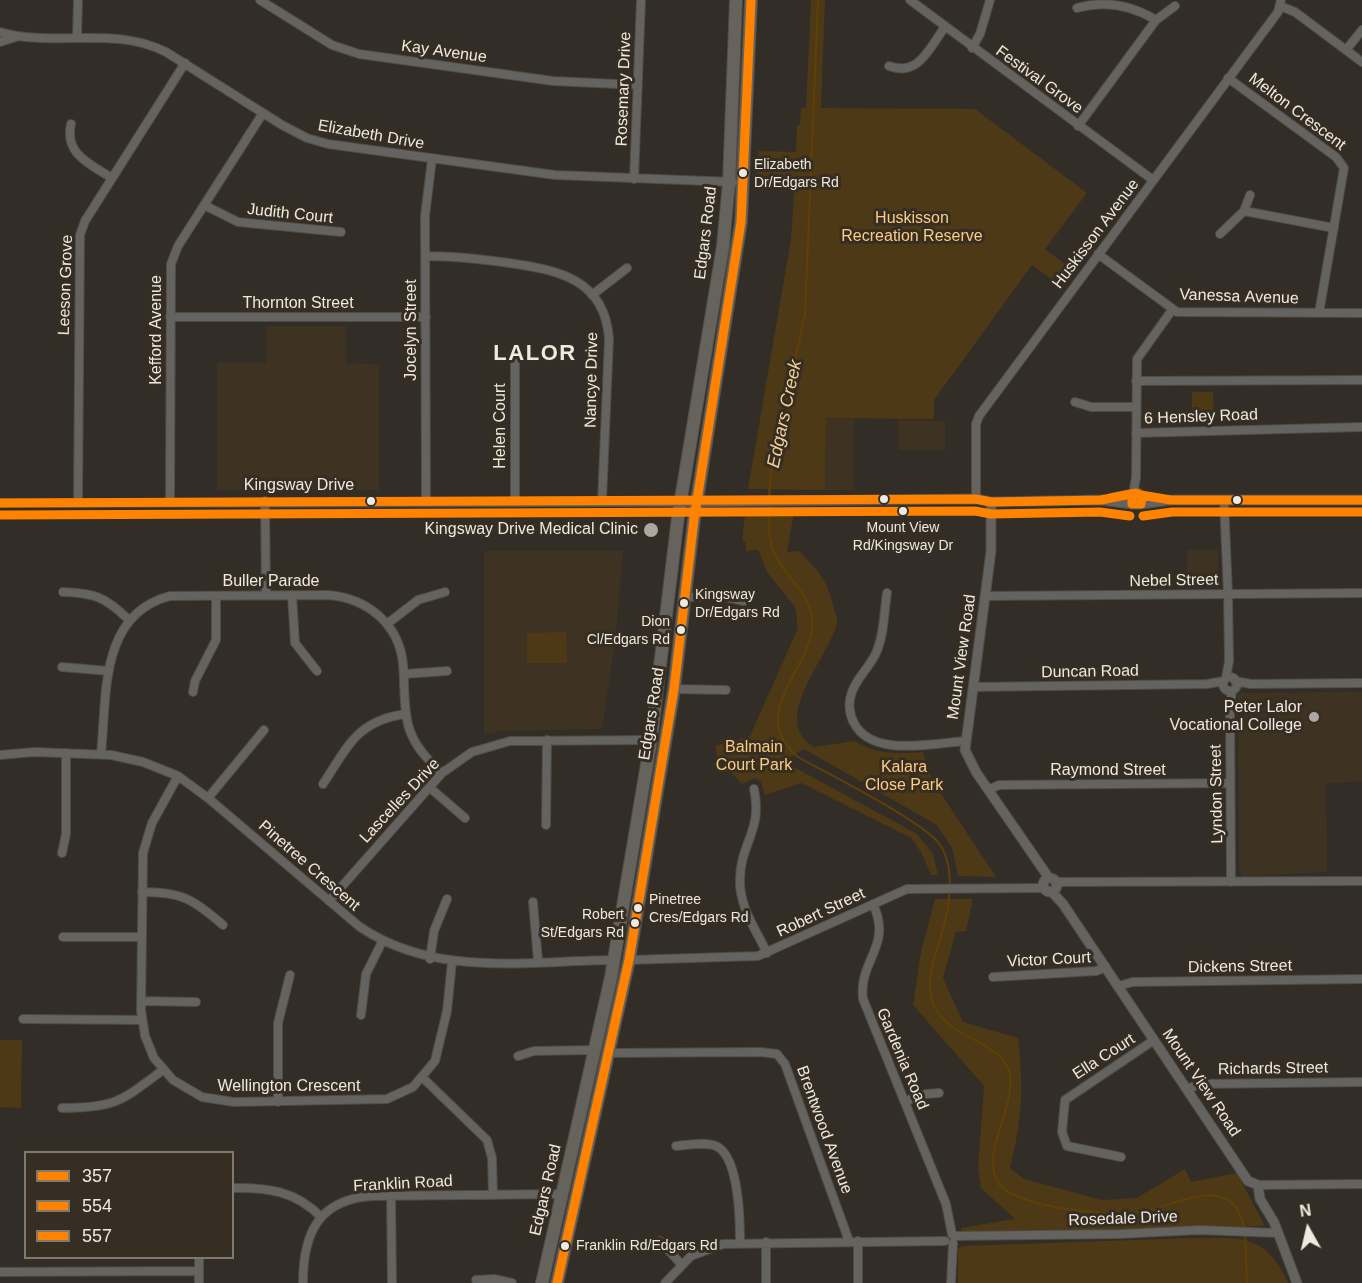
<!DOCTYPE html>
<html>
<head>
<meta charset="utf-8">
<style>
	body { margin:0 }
	#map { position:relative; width:1362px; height:1283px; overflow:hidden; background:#322d26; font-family:Arial,sans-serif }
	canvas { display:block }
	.legend { position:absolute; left:24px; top:1151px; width:210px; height:108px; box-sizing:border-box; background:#362e22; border:2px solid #80796e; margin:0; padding:8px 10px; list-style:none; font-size:18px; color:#eee9e1 }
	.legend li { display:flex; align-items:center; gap:12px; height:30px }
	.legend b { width:30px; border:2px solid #80796e }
	.north { position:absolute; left:1278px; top:1199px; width:60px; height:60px; -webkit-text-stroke:4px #362e22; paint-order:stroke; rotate:352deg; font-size:16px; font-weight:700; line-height:24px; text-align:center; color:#eee9e1 }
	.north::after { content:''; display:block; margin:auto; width:21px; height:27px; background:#eee9e1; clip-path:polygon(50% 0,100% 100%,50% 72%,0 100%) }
</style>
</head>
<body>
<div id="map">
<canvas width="1362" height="1283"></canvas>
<ul class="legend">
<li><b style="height:8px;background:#ff8200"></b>357</li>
<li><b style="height:8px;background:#ff8200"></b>554</li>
<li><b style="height:8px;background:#ff8200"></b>557</li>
</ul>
<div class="north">N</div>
</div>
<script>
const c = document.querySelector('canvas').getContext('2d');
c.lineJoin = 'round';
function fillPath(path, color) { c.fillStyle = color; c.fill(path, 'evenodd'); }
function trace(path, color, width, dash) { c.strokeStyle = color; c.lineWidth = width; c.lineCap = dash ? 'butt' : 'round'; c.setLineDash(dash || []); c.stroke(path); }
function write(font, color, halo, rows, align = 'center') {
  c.font = font + ' Arial,sans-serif'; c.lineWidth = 6; c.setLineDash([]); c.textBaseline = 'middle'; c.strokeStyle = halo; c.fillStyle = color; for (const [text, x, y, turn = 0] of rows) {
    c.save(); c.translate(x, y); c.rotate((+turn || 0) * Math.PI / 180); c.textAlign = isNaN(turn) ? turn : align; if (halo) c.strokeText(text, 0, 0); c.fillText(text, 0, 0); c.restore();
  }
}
const built = new Path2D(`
	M266 326H346V363L379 364V490H217V363H266Z
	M826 418 854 419V490H825Z
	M898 420 945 421V450H898Z
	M1187 550H1218L1219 587H1187Z
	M484 551H623L615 643 602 729 501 731 484 735Z
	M1362 692V782L1326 783 1327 872 1243 876 1239 870 1238 695 1242 693Z`);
const green = new Path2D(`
	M811 0H825L821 108 975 109 1087 193 1045 249 1074 271 1061 286 1032 265 934 400V419L826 418 825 490 748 489 791 239 795 180 757 178 758 151 796 152 797 125H800L801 108H806Z
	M1192 392H1213L1214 418 1192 419Z
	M761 509 794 512 787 552 799 551C819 572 826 577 833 605 834 610 838 618 837 623 830 656 768 720 814 747L855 741C877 755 897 754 923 752L932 780 996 877 958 876 952 848 937 825 804 749 783 761 917 834 933 854 938 875H931L921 852 911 838 801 783 765 795 761 781 755 778 742 784 717 757 715 746 750 736 798 628 795 607 767 572 758 550 746 551V542L742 540 745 515Z
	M566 632 567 663H527V633Z
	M935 899H973L966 931 956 932 943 978 963 1022 1018 1038C1024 1086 1022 1121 1010 1168L1024 1179 1102 1200 1137 1198 1185 1169 1191 1182 1237 1173 1265 1226 961 1235V1228L1015 1219 981 1188 978 1168 984 1086 913 1005 921 952Z
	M0 1040H22L21 1108 0 1107Z
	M1192 1238C1242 1238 1265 1233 1288 1283H958V1249L962 1246Z`);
const stream = new Path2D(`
	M769 497 771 471 805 314 818 0
	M769 503C770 519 767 537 774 553 786 579 816 597 812 629 806 674 748 715 798 757 828 774 925 822 940 845 955 866 950 905 943 929 937 952 924 979 933 1003 947 1041 1003 1039 1010 1075 1015 1107 982 1151 997 1181 1010 1207 1110 1217 1138 1213 1173 1208 1232 1168 1244 1228
	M1245 1234 1247 1283`);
const minor = new Path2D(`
	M260 0 332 45 359 54 553 81 638 85
	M910 0 1153 180
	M1280 6 1295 12 1362 62
	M1077 8C1105 0 1131 5 1156 20
	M0 32C55 48 113 25 166 52L282 125 307 138 328 144 555 175 733 182
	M77 37 78 0
	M0 42 16 37
	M972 48 980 34 990 0
	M1346 50 1362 30
	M889 66C919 77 929 48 945 27
	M1228 78 1336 157 1344 168 1319 313
	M71 124C64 154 90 164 112 178
	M1078 126 1156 20 1175 6
	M634 179 641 0
	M204 205 238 222 341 232
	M1244 211 1250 195
	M1220 234 1244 211 1334 228
	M1098 254 1177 312 1362 313
	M425 256C454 256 481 259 509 263 558 270 605 279 609 339L602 501
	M592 295 627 268
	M170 317H426
	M515 352V501
	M1136 381 1362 380
	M1075 402 1091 407H1136
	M1136 433 1362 427
	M1133 494 1136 478 1137 359 1172 310
	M976 499V424L979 416 1255 43 1278 12 1281 0
	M1224 500 1228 594 1229 661 1226 678
	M78 501 80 235 85 221 185 63
	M170 501 171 264 178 246 263 113
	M265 501 266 595
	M426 501 425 216 432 159
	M0 503 681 502
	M63 592C95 593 105 597 128 619
	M887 593C884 612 884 636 876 653 870 667 857 677 852 692 848 702 849 714 854 723 872 758 933 743 966 741
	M292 595 295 643 317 671
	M986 596 1362 593
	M684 597H725L744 601
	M387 624 418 600 445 592
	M62 667 109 671
	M404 674 447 671
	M1223 684a7 7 0 1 1 14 0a7 7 0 1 1-14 0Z
	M1235 681 1251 684 1362 683
	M973 687 1207 684 1224 681
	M674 689 726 690
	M193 692 195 681 216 640V596
	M101 754C107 696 99 614 170 596L328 595C366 598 399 623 403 664 405 685 403 708 409 728 415 747 428 760 442 773
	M0 755 34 752 111 755 143 762 178 776 208 798 360 927C436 978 527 961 614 960
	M178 776 152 823 143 853 141 1010 145 1036 154 1058 173 1080 202 1097 234 1102 387 1099 413 1087 435 1061 447 1011 452 962
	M323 784C348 746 358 720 406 714
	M429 787 465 818
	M754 789C763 831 740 843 740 880 739 906 756 930 767 953
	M988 790 999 785 1230 783
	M208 798 264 730
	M546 825 547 740
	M62 853 66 834V753
	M1055 882 1362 881
	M1231 882 1230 706 1232 691
	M142 892C182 892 193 899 223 925
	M329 901 442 773 472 752 510 741 651 740
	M533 902 538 961
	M873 904C893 947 858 960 863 999L946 1204 952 1234
	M63 937H142
	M430 959 434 931 447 899
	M629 960 758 956 907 889 1045 888
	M993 977 1096 971 1106 967
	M1118 986 1133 982 1362 979
	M141 1001 196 1002
	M361 1015 366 974 382 942
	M23 1019 142 1020
	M609 1053 760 1052 777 1054 785 1064 849 1241
	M518 1056 534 1051 594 1050
	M423 1078 487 1140 492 1158 493 1195
	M1187 1089 1200 1084 1362 1082
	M906 1101 926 1094 939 1093
	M278 1102V1023L290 975
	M62 1108C116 1108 121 1101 163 1070
	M676 1146C687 1145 708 1141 718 1147 739 1160 740 1220 740 1242
	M1121 1157 1067 1146 1062 1132 1065 1100 1154 1040
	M1258 1185 1362 1184
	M232 1188C267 1187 296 1191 321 1217
	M391 1196 392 1283
	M954 1236 1120 1234 1199 1230 1278 1233
	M660 1241 681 1264
	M858 1241V1283
	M766 1242V1283
	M0 1272 199 1271
	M476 1280 494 1279 512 1283
	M199 1283V1258
	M303 1283C303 1234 318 1199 373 1196L562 1194
	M665 1283 691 1256 723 1244 945 1241
	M951 1283 953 1243`);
const tertiary = new Path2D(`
	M1112 498 1138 493 1143 498 1141 504H1132V495
	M681 502 976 499 991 502 1101 500 1132 504
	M991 502V551L965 750 976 772 1049 878
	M1141 504 1171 500H1362
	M1043 885a7 7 0 1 1 14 0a7 7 0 1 1-14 0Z
	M1051 891 1063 904 1248 1181 1258 1185 1260 1199 1274 1222 1297 1283`);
const primary = new Path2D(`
	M542 1283 611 977 651 740 678 517 723 246 729 182 736 0
	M557 1283 629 960 674 689 694 519 741 222 751 0`);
const bus1 = new Path2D(`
	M557 1283 629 960 674 689 694 519 741 222 751 0`);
const bus2 = new Path2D(`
	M1141 495 1171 500H1362
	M0 503 976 499 991 502 1101 500 1136 493 1142 496 1141 504H1132V495`);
const bus3 = new Path2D(`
	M0 515 975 511 991 514 1100 512 1130 516
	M1143 516 1172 512H1362`);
const markers = [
	[743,173,5,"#eee9e1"],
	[884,499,5,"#eee9e1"],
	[1237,500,5,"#eee9e1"],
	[371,501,5,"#eee9e1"],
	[903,511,5,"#eee9e1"],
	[651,530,8,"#aca7a0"],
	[684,603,5,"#eee9e1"],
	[681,630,5,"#eee9e1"],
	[1314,717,6,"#aca7a0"],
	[638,908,5,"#eee9e1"],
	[635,923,5,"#eee9e1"],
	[565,1246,5,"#eee9e1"]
];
const busNames = [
	["Elizabeth",754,165],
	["Dr/Edgars Rd",754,183],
	["Mount View",903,528,"center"],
	["Rd/Kingsway Dr",903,546,"center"],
	["Kingsway",695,595],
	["Dr/Edgars Rd",695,613],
	["Dion",670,622,"right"],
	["Cl/Edgars Rd",670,640,"right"],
	["Pinetree",649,900],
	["Cres/Edgars Rd",649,918],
	["Robert",624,915,"right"],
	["St/Edgars Rd",624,933,"right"],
	["Franklin Rd/Edgars Rd",576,1246]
];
const streetNames = [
	["Kay Avenue",444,52,8],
	["Festival Grove",1039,80,36],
	["Rosemary Drive",624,89,-88],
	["Melton Crescent",1297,112,37],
	["Elizabeth Drive",371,135,10],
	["Judith Court",290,214,6],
	["Edgars Road",706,233,-83],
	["Huskisson Avenue",1096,234,-53],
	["Leeson Grove",66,285,-88],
	["Vanessa Avenue",1239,297,2],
	["Thornton Street",298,304],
	["Kefford Avenue",157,330,-90],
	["Jocelyn Street",412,330,-90],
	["Nancye Drive",592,380,-89],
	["6 Hensley Road",1201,417,-2],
	["Helen Court",501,426,-90],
	["Kingsway Drive",299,486],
	["Nebel Street",1174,581,-1],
	["Buller Parade",271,582],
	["Mount View Road",962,657,-82],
	["Duncan Road",1090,672,-1],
	["Edgars Road",652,714,-81],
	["Raymond Street",1108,771],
	["Lyndon Street",1217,794,-91],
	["Lascelles Drive",400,801,-47],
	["Pinetree Crescent",309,866,41],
	["Robert Street",821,913,-25],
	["Victor Court",1049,960,-3],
	["Dickens Street",1240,967,-1],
	["Ella Court",1104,1057,-33],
	["Gardenia Road",902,1059,67],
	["Richards Street",1273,1069,-1],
	["Mount View Road",1201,1083,56],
	["Wellington Crescent",289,1087],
	["Brentwood Avenue",824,1130,70],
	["Franklin Road",403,1184,-3],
	["Edgars Road",546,1190,-77],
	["Rosedale Drive",1123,1219,-2]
];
const parkNames = [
	["Huskisson",912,219],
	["Recreation Reserve",912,237],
	["Balmain",754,748],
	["Court Park",754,766],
	["Kalara",904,768],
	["Close Park",904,786]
];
const poiNames = [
	["Kingsway Drive Medical Clinic",638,530],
	["Peter Lalor",1302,708],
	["Vocational College",1302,726]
];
const waterNames = [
	["Edgars Creek",785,414,-78]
];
const districtNames = [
	["LALOR",535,354]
];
fillPath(built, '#3e3323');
fillPath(green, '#4e3916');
trace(stream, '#5f4105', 2);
trace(minor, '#4f4b45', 10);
trace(tertiary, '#4f4b45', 11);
trace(primary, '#4f4b45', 14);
trace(minor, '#65635f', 8);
trace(tertiary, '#65635f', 9);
trace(primary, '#66635d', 12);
trace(bus1, '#ff8200', 9);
trace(bus2, '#ff8200', 9);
trace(bus3, '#ff8200', 9);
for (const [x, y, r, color] of markers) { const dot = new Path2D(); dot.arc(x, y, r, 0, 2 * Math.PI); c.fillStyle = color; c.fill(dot); trace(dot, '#362e22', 2); }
write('14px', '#eee9e1', '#362e22', busNames, 'left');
write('16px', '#eee9e1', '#362e22', streetNames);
write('16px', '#fdcc81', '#362e22', parkNames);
write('16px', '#eee9e1', '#362e22', poiNames, 'right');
write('italic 18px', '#f5d19a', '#362e22', waterNames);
c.letterSpacing = '1.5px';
write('bold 22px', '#eee9e1', '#362e22', districtNames);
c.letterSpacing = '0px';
</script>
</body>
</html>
